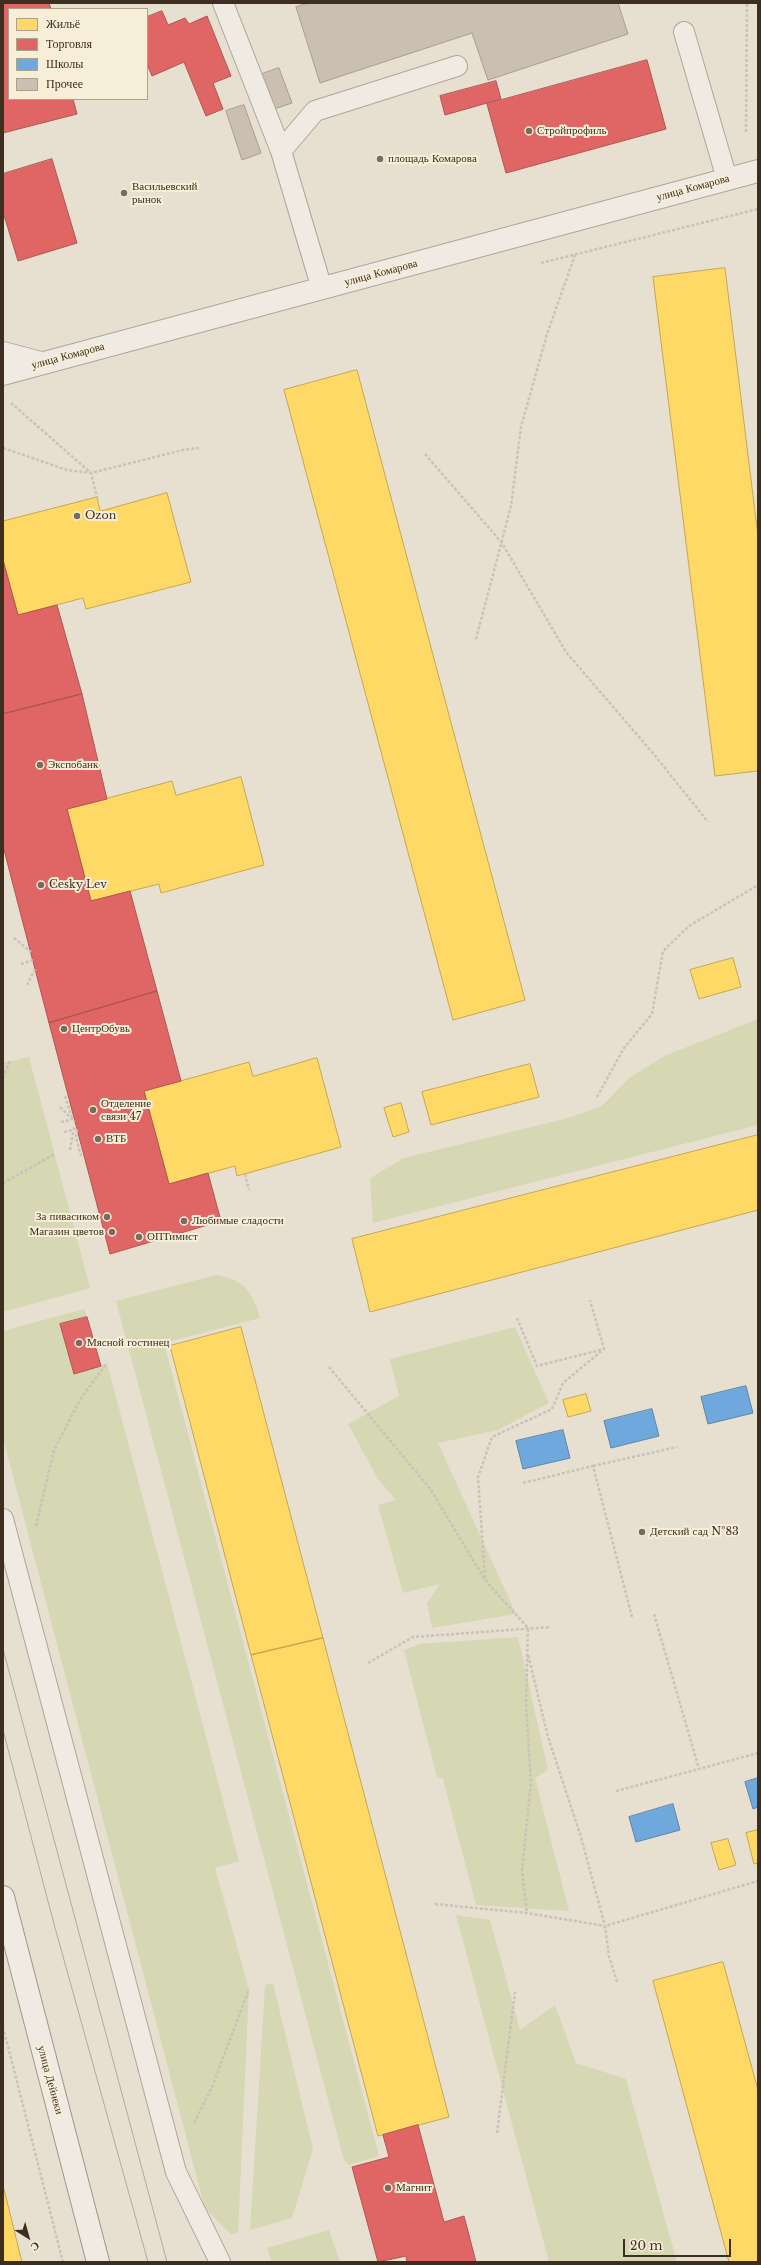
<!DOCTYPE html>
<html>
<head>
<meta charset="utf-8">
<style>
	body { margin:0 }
	#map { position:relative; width:761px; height:2265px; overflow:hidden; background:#e7e0d1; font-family:"Libre Baskerville",serif }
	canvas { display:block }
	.frame { position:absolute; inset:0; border:4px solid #3d2e20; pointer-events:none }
	.legend { position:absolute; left:8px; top:8px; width:140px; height:92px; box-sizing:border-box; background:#f7eed8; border:1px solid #ada18e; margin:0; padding:5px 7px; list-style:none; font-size:12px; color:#3d2e20 }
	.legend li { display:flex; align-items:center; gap:8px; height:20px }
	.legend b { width:20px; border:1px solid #ada18e }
	.north { position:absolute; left:8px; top:2217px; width:40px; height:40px; -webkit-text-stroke:3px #f7eed8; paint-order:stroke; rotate:143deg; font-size:11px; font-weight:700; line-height:16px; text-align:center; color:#3d2e20 }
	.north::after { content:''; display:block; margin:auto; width:14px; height:18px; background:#3d2e20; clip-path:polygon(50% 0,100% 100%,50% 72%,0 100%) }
	.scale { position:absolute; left:623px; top:2239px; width:108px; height:18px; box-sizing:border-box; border:2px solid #3d2e20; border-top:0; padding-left:5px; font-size:12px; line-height:14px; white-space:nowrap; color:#3d2e20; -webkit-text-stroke:3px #f7eed8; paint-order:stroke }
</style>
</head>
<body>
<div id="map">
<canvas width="761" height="2265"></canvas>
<div class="frame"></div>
<ul class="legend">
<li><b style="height:11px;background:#ffd966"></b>Жильё</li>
<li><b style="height:11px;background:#e06666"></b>Торговля</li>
<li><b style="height:11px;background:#6fa8dc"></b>Школы</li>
<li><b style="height:11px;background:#cbbfb2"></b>Прочее</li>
</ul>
<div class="north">С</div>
<div class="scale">20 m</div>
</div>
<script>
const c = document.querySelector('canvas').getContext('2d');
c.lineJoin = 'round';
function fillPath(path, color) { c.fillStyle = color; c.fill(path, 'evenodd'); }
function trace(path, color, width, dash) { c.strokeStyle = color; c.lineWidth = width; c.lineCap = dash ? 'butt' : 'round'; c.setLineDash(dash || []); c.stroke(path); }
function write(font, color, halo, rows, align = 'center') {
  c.font = font + ' "Libre Baskerville",serif'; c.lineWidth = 4; c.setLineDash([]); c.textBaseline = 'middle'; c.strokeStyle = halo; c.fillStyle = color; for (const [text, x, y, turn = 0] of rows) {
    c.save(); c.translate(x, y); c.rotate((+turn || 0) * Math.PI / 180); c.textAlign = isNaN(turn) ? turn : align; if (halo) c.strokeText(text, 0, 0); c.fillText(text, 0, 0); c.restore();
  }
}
const green = new Path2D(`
	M758 1019V1125L373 1223 370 1178 404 1158 568 1118 602 1106 629 1078 664 1056Z
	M29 1057 90 1288 3 1312V1063Z
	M216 1275C244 1279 253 1292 260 1318L164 1343 379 2156 349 2165 344 2160 116 1301Z
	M84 1309 87 1317 60 1325 74 1374 107 1363 239 1861 215 1868 249 1989 238 2233 232 2235 205 2209 3 1438V1331Z
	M515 1327 549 1403 498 1430 438 1443 516 1614 432 1628 427 1603 440 1584 403 1593 378 1505 396 1500 378 1479 348 1424 399 1396 390 1359Z
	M518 1637 548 1770 535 1778 569 1911 476 1905 443 1779 437 1777 404 1650 420 1644Z
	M456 1915 490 1920 520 2030 555 2005 576 2063 626 2079 677 2262H549Z
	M273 1983 313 2149 292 2218 250 2230 265 1985Z
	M329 2230 340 2262H272L267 2248Z`);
const homes = new Path2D(`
	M725 268 758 536V771L715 776 653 277Z
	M357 370 525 1000 453 1020 284 390Z
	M167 493 191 582 86 609 83 598 18 615 3 560V521L97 497 100 511Z
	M241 777 264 865 161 893 159 884 91 901 67 809 172 781 176 795Z
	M733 958 741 987 699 999 690 970Z
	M317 1058 341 1147 237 1176 235 1166 169 1184 144 1091 249 1062 253 1076Z
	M530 1064 539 1097 431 1125 422 1092Z
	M401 1103 409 1132 393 1137 384 1108Z
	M758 1135V1210L370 1312 352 1239Z
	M241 1327 323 1638 251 1655 170 1346Z
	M586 1394 591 1411 568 1417 563 1400Z
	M323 1638 449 2117 378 2136 251 1655Z
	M758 1830V1863L754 1864 746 1833Z
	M728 1839 736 1865 719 1870 711 1843Z
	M723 1962 758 2090V2262H729L653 1981Z
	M3 2185 22 2262H3Z`);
const shops = new Path2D(`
	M3 3H49L51 9H9V99H73L77 114 3 133Z
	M162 11 168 25 185 18 189 24 207 16 231 76 213 83 223 109 206 116 184 62 152 76 147 64V17Z
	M647 60 666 129 506 173 487 104Z
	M496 81 501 99 445 115 440 96Z
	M52 159 77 243 18 261 3 212V174Z
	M3 560 18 615 57 605 82 694 3 714Z
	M82 694 107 799 67 809 91 901 130 891 157 991 49 1023 3 846V714Z
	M157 991 181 1081 144 1091 169 1184 208 1173 221 1221 110 1254 49 1023Z
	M87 1317 101 1366 74 1374 60 1324Z
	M418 2125 444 2222 464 2216 476 2262H407L406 2256 378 2262 352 2167 389 2157 383 2135Z`);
const schools = new Path2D(`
	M746 1386 753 1413 708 1424 701 1397Z
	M652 1409 659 1436 611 1448 604 1421Z
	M563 1430 570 1458 523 1469 516 1441Z
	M758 1778V1807L753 1809 745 1782Z
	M673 1804 680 1830 636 1842 629 1817Z`);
const building = new Path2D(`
	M309 3H618L628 34 488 80 472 33 320 83 296 7Z
	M279 68 292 103 274 109 262 74Z
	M244 105 261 153 242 160 226 111Z`);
const path = new Path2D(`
	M746 132 747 3
	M541 263 758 209
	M11 403 91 473 97 497
	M3 448 67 470 91 473 183 450 199 448
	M425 454 502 543 566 652 657 758 708 822
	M476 639 511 506 521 427 547 334 575 255
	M14 938 31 952
	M21 964 33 960
	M27 985 35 969
	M3 1078 10 1061
	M65 1096 71 1115 74 1119
	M597 1097 624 1048 652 1014 663 951 689 926 758 885
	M60 1107 75 1122
	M61 1122 70 1120
	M77 1129 76 1137 81 1156
	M64 1132 73 1130
	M70 1150 74 1128 76 1126
	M245 1174 249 1190
	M3 1183 55 1154
	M517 1318 537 1366 604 1349 590 1300
	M329 1367 431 1490 485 1580 528 1628 526 1706 531 1783 522 1870 527 1913
	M593 1466 677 1447
	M523 1483 593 1466 632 1617
	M36 1526 54 1450 81 1398 107 1363
	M485 1578 478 1477 492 1437 552 1409 563 1383 604 1349
	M654 1614 699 1769 758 1753
	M368 1663 413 1637 551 1627
	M616 1791 699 1769
	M435 1904 527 1913 605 1926 581 1837 548 1737 528 1654
	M617 1982 609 1956 605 1926 758 1881
	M3 2027 63 2262
	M194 2123 213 2085 249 1989
	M497 2133 515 1992`);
const service = new Path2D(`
	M223 3 281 151 322 289
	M684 32 727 179
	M281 151 315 111 457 66
	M3 1519 176 2172 220 2262`);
const tertiary = new Path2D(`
	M3 353 41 363
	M3 374 758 171`);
const secondary = new Path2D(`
	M3 1897 98 2262`);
const tram = new Path2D(`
	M3 1649 167 2262
	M3 1730 54 1924 148 2262`);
const markers = [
	[529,131,4,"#786c5e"],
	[380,159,4,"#786c5e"],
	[124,193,4,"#786c5e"],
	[77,516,4,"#786c5e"],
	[40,765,4,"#786c5e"],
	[41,885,4,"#786c5e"],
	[64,1029,4,"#786c5e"],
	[93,1110,4,"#786c5e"],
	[98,1139,4,"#786c5e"],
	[107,1217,4,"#786c5e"],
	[184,1221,4,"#786c5e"],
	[112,1232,4,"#786c5e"],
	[139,1237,4,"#786c5e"],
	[79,1343,4,"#786c5e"],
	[642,1532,4,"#786c5e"],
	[388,2188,4,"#786c5e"]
];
const poiNames = [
	["Стройпрофиль",537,131],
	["площадь Комарова",388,159],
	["Васильевский",132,187],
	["рынок",132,200],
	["Ozon",85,516],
	["Экспобанк",48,765],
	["Cesky Lev",49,885],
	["ЦентрОбувь",72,1029],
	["Отделение",101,1104],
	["связи 47",101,1117],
	["ВТБ",106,1139],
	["За пивасиком",99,1217,"right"],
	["Любимые сладости",192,1221],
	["Магазин цветов",104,1232,"right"],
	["ОПТимист",147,1237],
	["Мясной гостинец",87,1343],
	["Детский сад №83",650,1532],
	["Магнит",396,2188]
];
const streetNames = [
	["улица Комарова",693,188,-15],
	["улица Комарова",381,273,-15],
	["улица Комарова",68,356,-15],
	["улица Дейнеки",50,2080,75]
];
fillPath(green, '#d6d7b3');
fillPath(homes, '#ffd966');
trace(homes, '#c5a651', 1);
fillPath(shops, '#e06666');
trace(shops, '#af5551', 1);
fillPath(schools, '#6fa8dc');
trace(schools, '#6083a4', 1);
fillPath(building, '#cbbfb2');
trace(building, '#a89c90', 1);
trace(service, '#ada599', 22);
trace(tertiary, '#ada599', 24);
trace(secondary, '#9c958a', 24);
trace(path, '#c8c2b9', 2.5, [3, 2]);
trace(service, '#efebe3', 20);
trace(tertiary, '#efebe3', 22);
trace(secondary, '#efebe3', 22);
trace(tram, '#afaaa2', 1);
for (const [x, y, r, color] of markers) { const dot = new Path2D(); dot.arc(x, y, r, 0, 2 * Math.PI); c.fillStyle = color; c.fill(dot); trace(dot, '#f7eed8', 1.5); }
write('11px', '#3d2e20', '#f7eed8', poiNames, 'left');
write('11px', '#3d2e20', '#f7eed8', streetNames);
</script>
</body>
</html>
